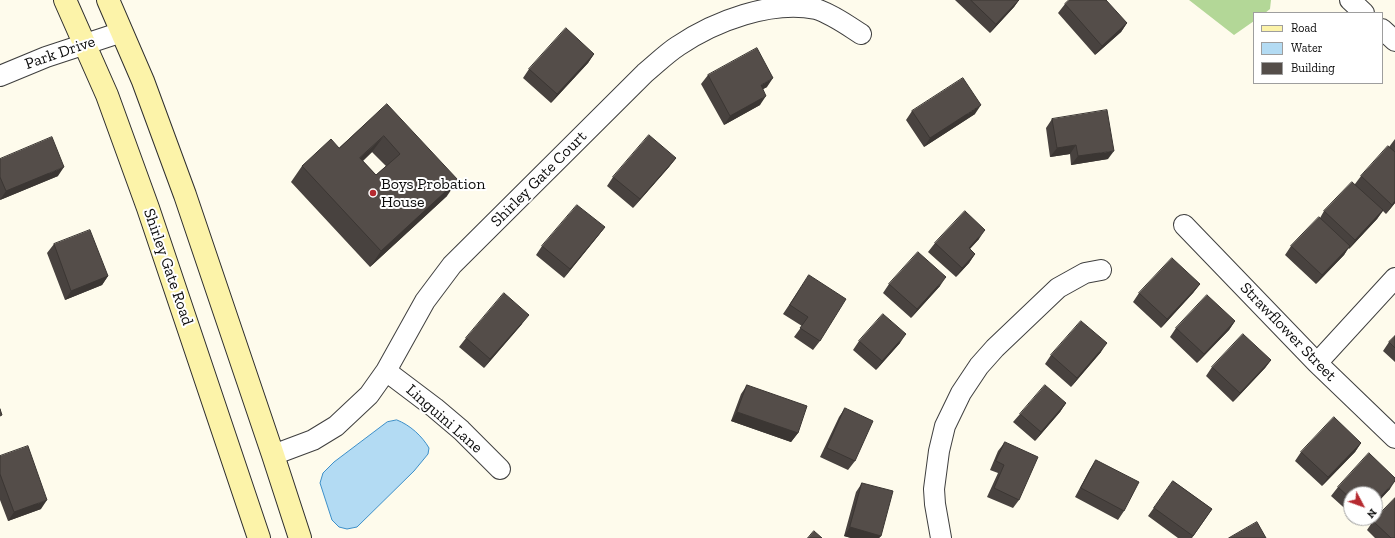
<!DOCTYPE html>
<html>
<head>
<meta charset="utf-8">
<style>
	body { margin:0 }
	#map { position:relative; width:1395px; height:538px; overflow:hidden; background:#fefbec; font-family:"Zilla Slab",serif }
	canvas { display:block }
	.legend { position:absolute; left:1253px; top:12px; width:130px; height:72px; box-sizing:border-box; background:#fff; border:1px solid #9e9e9e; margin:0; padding:5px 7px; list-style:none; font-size:12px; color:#0c0c0c }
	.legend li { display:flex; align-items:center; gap:8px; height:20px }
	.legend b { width:20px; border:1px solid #9e9e9e }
	.north { position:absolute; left:1343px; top:486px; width:40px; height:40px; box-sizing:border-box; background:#fff; border:1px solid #9e9e9e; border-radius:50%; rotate:131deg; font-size:11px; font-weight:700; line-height:16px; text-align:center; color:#0c0c0c }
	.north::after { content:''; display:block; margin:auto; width:14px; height:18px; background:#b62a30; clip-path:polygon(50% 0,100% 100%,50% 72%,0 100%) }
</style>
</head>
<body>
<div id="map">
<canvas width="1395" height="538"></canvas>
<ul class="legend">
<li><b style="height:5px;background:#fcf3a9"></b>Road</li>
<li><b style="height:11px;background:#b3dbf3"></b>Water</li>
<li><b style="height:11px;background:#544d49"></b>Building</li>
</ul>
<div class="north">N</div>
</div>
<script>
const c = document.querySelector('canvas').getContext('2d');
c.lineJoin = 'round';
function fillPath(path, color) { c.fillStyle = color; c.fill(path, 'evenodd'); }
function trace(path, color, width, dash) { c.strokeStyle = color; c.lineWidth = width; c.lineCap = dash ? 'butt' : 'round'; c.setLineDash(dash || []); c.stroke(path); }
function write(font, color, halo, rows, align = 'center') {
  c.font = font + ' "Zilla Slab",serif'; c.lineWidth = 4; c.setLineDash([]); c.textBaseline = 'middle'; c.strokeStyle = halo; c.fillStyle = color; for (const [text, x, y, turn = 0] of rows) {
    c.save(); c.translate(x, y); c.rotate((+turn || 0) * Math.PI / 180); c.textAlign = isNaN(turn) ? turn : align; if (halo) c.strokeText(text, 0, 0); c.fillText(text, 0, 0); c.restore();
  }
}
const forest = new Path2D(`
	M1189 0H1271L1270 9 1265 13H1254V21L1234 35Z`);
const water = new Path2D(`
	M397 420C410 425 422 436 429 448L428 454 414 471 357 527 347 529 339 527 332 520 320 483 323 473 334 462 387 422Z`);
const minor = new Path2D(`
	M1350 0 1364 13
	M1382 29 1395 41
	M0 76 46 57 122 32
	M1184 225 1317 363 1395 438
	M1317 363 1395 278
	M386 371 435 408 461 430 500 469
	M273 455 313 440 336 426 369 395 386 371 425 301 452 265 645 73C656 64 667 53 678 46 715 21 771 0 816 9 832 14 847 25 861 34
	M941 538 935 504 934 489 939 451 945 426 961 393 979 366 995 348 1058 288 1085 273 1101 270`);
const secondary = new Path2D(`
	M65 0 107 95 148 208 259 538
	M108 0 143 81 185 195 273 455 300 538`);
const wall = new Path2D(`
	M955 0H1019L1014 7 990 33Z
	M1065 4 1127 23 1121 32 1095 55 1058 13Z
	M594 54 588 63 551 103 523 78 529 69Z
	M708 75 767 87 763 89 760 105 724 125 701 84Z
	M387 104 447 196 370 267 291 182 302 166 339 148ZM372 152 386 166 376 175 363 161Z
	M912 111 975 114 924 147 906 120Z
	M1052 119 1108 159 1071 165 1070 154 1050 157 1046 128Z
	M1395 139V203L1386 214 1383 211 1377 219 1349 249 1348 248 1344 255 1316 284 1285 255 1291 246 1320 218 1324 211 1355 184 1361 176 1389 147Z
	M676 158 669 167 633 208 607 186 613 177Z
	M0 159 58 176 0 200Z
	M605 227 598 236 564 278 536 255 542 246Z
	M979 239 970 249 975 254 969 263 956 277 928 252 935 243Z
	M54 244 108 276 102 285 65 300 47 253Z
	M809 275 820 341 813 350 794 337 802 326 783 314Z
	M889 284 940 286 911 318 883 293Z
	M1200 284 1193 293 1161 328 1133 302 1139 293Z
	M1235 321 1229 330 1197 363 1170 337 1176 328Z
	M522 324 484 368 459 347 466 338Z
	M1395 336V362L1383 351 1389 342Z
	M859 341 900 343 876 370 853 350Z
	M1101 352 1071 387 1045 364 1051 355Z
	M1271 360 1265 368 1233 402 1206 376 1212 367Z
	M747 385 798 433 791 442 731 421 741 394Z
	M1066 403 1060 412 1035 441 1013 422 1020 414Z
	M845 408 855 461 848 470 820 457 839 417Z
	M1005 442 1019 500 1013 508 987 497 998 473 990 470 998 451Z
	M1361 443 1355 452 1322 486 1295 461 1301 452Z
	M0 456 41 509 8 521 0 500Z
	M1096 460 1124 511 1118 520 1075 497 1090 469Z
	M1173 481 1212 509 1192 538H1178L1148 516Z
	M862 483 881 536 879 538H851L844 536 856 492Z
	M1338 487 1390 489 1375 505V494H1351V514L1331 496Z
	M1355 518H1363L1359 522Z
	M1373 521 1395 538H1375L1367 530Z`);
const shadedWall = new Path2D(`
	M1019 0 1014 7 990 33 996 24Z
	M1127 23 1121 32 1095 55 1102 46Z
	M594 54 588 63 551 103 557 94Z
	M773 78 767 87 754 94 761 85Z
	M766 96 760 105 724 125 730 116Z
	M981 105 975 114 924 147 930 138Z
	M384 136 372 152 349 173 360 158Z
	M1076 145 1070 154 1050 157 1057 148Z
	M1114 151 1108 159 1071 165 1078 156Z
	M676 158 669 167 633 208 640 199Z
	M64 167 58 176 0 200 6 191Z
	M458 180 447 196 370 267 381 251Z
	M1395 201V203L1386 214 1392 205Z
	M1383 210 1377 219 1349 249 1355 240Z
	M605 227 598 236 564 278 570 269Z
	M985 230 979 239 962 257 969 248Z
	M1350 246 1344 255 1316 284 1322 275Z
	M975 254 969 263 956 277 962 268Z
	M108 276 102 285 65 300 71 291Z
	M946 277 940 286 911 318 917 309Z
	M1200 284 1193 293 1161 328 1167 319Z
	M529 315 522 324 484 368 490 359Z
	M1235 321 1229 330 1197 363 1204 354Z
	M906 334 900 343 876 370 882 361Z
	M1107 343 1101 352 1071 387 1077 378Z
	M1271 360 1265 368 1233 402 1240 393Z
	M1066 403 1060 412 1035 441 1041 432Z
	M737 412 798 433 791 442 731 421Z
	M1361 443 1355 452 1322 486 1328 477Z
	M1395 481 1390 489 1375 505V503Z
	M47 500 41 509 8 521 14 512Z
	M850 527 881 536 879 538H851L844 536Z`);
const building = new Path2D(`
	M971 0H1019L996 24Z
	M1069 0H1106L1127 23 1102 46 1065 4Z
	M566 28 594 54 557 94 529 69Z
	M757 48 773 78 761 85 766 96 730 116 708 75Z
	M963 78 981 105 930 138 912 111Z
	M387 104 458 180 381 251 302 166 331 139 339 148ZM384 136 400 154 376 175 360 158Z
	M1107 110 1114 151 1078 156 1076 145 1057 148 1052 119Z
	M649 135 676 158 640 199 613 177Z
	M52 137 64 167 6 191 0 177V159Z
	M1388 146 1395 152V201L1392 205 1361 176Z
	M1352 182 1383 210 1355 240 1324 211Z
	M577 205 605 227 570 269 542 246Z
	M965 211 985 230 969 248 975 254 962 268 935 243Z
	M1319 217 1350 246 1322 275 1291 246Z
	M90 230 108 276 71 291 54 244Z
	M918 252 946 277 917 309 889 284Z
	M1172 258 1200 284 1167 319 1139 293Z
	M809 275 846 299 820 341 800 328 808 317 790 305Z
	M504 293 529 315 490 359 466 338Z
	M1207 295 1235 321 1204 354 1176 328Z
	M883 314 906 334 882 361 859 341Z
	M1081 321 1107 343 1077 378 1051 355Z
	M1243 334 1271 360 1240 393 1212 367Z
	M1395 336V348L1389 342Z
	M747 385 807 406 798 433 737 412Z
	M1045 385 1066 403 1041 432 1020 414Z
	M845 408 873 421 855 461 827 448Z
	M0 409 2 415 0 416Z
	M1334 417 1361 443 1328 477 1301 452Z
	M1005 442 1038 457 1019 500 994 488 1004 465 996 461Z
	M28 446 47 500 14 512 0 474V456Z
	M1369 453 1395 478V481L1375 503V494H1351V499L1338 487Z
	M1096 460 1139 482 1124 511 1081 488Z
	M1173 481 1212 509 1193 536 1154 508Z
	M862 483 893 491 881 536 850 527Z
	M1395 498V538H1391L1373 521Z
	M1257 522 1266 538H1229Z
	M814 531 822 538H808Z`);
const markers = [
	[373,193,4,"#b62a30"]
];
const streetNames = [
	["Park Drive",60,53,-19],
	["Shirley Gate Court",539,179,-45],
	["Shirley Gate Road",168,267,71],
	["Strawflower Street",1288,332,46],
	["Linguini Lane",444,419,41]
];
const poiNames = [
	["Boys Probation",381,184],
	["House",381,202]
];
fillPath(forest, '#b3d797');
fillPath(water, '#b3dbf3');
trace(water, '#3d8fc8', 1);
trace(minor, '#3f3f3f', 22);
trace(secondary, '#2e2e2e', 24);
trace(minor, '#fff', 20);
trace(secondary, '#fcf3a9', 22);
fillPath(wall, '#48423f');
fillPath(shadedWall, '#3b3633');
fillPath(building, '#544d49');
trace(building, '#3b3633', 1);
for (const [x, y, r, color] of markers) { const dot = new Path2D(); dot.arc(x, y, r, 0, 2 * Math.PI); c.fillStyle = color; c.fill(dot); trace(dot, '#fff', 1.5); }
write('16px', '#0c0c0c', '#fff', streetNames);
write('16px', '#0c0c0c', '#fff', poiNames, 'left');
</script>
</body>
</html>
